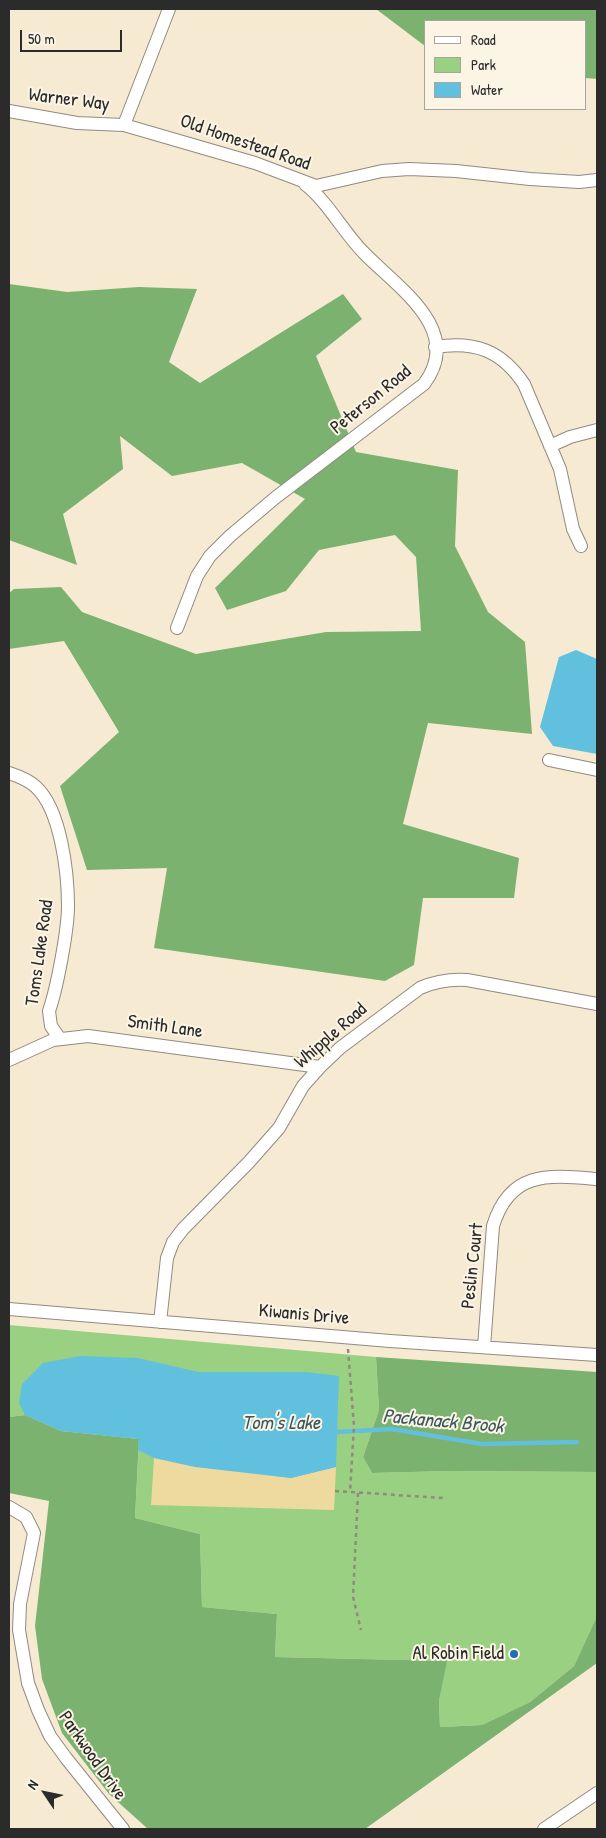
<!DOCTYPE html>
<html>
<head>
<meta charset="utf-8">
<style>
	body { margin:0 }
	#map { position:relative; width:606px; height:1838px; overflow:hidden; background:#f7ead3; font-family:"Patrick Hand",sans-serif }
	canvas { display:block }
	.frame { position:absolute; inset:0; border:10px solid #2b2b2b; pointer-events:none }
	.legend { position:absolute; left:424px; top:20px; width:162px; height:90px; box-sizing:border-box; background:#fcf5e5; border:1px solid #a8a49b; margin:0; padding:6px 9px; list-style:none; font-size:15px; color:#2b2b2b }
	.legend li { display:flex; align-items:center; gap:10px; height:25px }
	.legend b { width:25px; border:1px solid #a8a49b }
	.north { position:absolute; left:20px; top:1768px; width:50px; height:50px; -webkit-text-stroke:4px #fcf5e5; paint-order:stroke; rotate:304deg; font-size:14px; font-weight:700; line-height:20px; text-align:center; color:#2b2b2b }
	.north::after { content:''; display:block; margin:auto; width:18px; height:22px; background:#2b2b2b; clip-path:polygon(50% 0,100% 100%,50% 72%,0 100%) }
	.scale { position:absolute; left:20px; top:30px; width:102px; height:22px; box-sizing:border-box; border:2px solid #2b2b2b; border-top:0; padding-left:6px; font-size:15px; line-height:18px; white-space:nowrap; color:#2b2b2b; -webkit-text-stroke:4px #fcf5e5; paint-order:stroke }
</style>
</head>
<body>
<div id="map">
<canvas width="606" height="1838"></canvas>
<div class="frame"></div>
<ul class="legend">
<li><b style="height:6px;background:#fff"></b>Road</li>
<li><b style="height:14px;background:#9ad081"></b>Park</li>
<li><b style="height:14px;background:#60c0de"></b>Water</li>
</ul>
<div class="north">N</div>
<div class="scale">50 m</div>
</div>
<script>
const c = document.querySelector('canvas').getContext('2d');
c.lineJoin = 'round';
function fillPath(path, color) { c.fillStyle = color; c.fill(path, 'evenodd'); }
function trace(path, color, width, dash) { c.strokeStyle = color; c.lineWidth = width; c.lineCap = dash ? 'butt' : 'round'; c.setLineDash(dash || []); c.stroke(path); }
function write(font, color, halo, rows, align = 'center') {
  c.font = font + ' "Patrick Hand",sans-serif'; c.lineWidth = 4; c.setLineDash([]); c.textBaseline = 'middle'; c.strokeStyle = halo; c.fillStyle = color; for (const [text, x, y, turn = 0] of rows) {
    c.save(); c.translate(x, y); c.rotate((+turn || 0) * Math.PI / 180); c.textAlign = isNaN(turn) ? turn : align; if (halo) c.strokeText(text, 0, 0); c.fillText(text, 0, 0); c.restore();
  }
}
const green = new Path2D(`
	M9 1325 376 1357 379 1410 363 1457 372 1473 450 1471 597 1472V1616L574 1666 530 1702 482 1725 440 1727 439 1701 446 1661 275 1657 277 1614 202 1607 200 1534 135 1518 139 1439 61 1431 25 1415 9 1417Z`);
const forest = new Path2D(`
	M376 9H597V79L585 78V21H425V46Z
	M9 284 67 292 139 287 197 289 169 362 200 383 343 294 362 319 316 356 356 452 458 470 455 546 488 612 525 642 532 734 428 723 403 824 519 858 514 898H423L414 965 385 981 154 948 167 868 87 870 60 786 119 732 64 641 9 649V593L14 589 61 587 82 612 196 654 326 632 421 631 416 557 395 535 319 550 286 591 227 610 215 588 305 499 242 463 172 476 120 436 123 469 63 514 77 565 9 540Z
	M376 1357 597 1372V1472L450 1471 372 1473 363 1457 379 1410Z
	M25 1415 61 1431 139 1439 135 1518 200 1534 202 1607 277 1614 275 1657 447 1661 439 1701 440 1727 482 1725 530 1702 574 1666 597 1616V1663L365 1829H148L109 1794 62 1733 42 1679 35 1626 49 1501 9 1493V1417Z`);
const sand = new Path2D(`
	M154 1458 291 1478 336 1467 334 1510 151 1505Z`);
const water = new Path2D(`
	M576 650 597 659V754L553 746 540 727 559 657Z
	M80 1356 138 1358 198 1372H306L339 1376 336 1467 291 1478 195 1467 154 1458 138 1450 139 1439 61 1431 25 1415 19 1403 22 1384 43 1363Z`);
const stream = new Path2D(`
	M337 1432 392 1429 482 1444 577 1442`);
const path = new Path2D(`
	M348 1349 354 1426 350 1492
	M335 1491 443 1498
	M358 1493 353 1597 361 1630`);
const minor = new Path2D(`
	M9 111 77 123 124 125 255 163 316 186 382 171 409 169 456 171 530 179 579 182 597 180
	M124 125 169 9
	M435 347C475 341 501 350 524 384L560 469 573 529 581 546
	M550 446 570 437 597 430
	M177 628 197 576 210 556 230 536 275 498 424 384C465 330 397 287 364 253 343 232 329 203 305 184
	M549 760 597 770
	M9 773C18 776 29 780 36 787 61 810 68 873 68 906 68 930 57 988 49 1011L51 1026 60 1039
	M9 1060 53 1040 88 1036 320 1067
	M9 1309 390 1341 597 1355
	M160 1322 167 1258 173 1242 183 1229 249 1162 279 1128 303 1086 320 1067 340 1048 420 988C436 981 450 979 467 980L597 1004
	M484 1347 493 1226C510 1170 549 1175 597 1179
	M9 1507 26 1517 34 1533 20 1604 19 1630 28 1683 38 1710 50 1736 66 1758 123 1829
	M544 1829 597 1793`);
const markers = [
	[514,1654,5,"#1f6fb2"]
];
const streetNames = [
	["Warner Way",69,100,7],
	["Old Homestead Road",245,143,19],
	["Peterson Road",371,400,-39],
	["Toms Lake Road",40,953,-82],
	["Smith Lane",165,1027,8],
	["Whipple Road",331,1036,-41],
	["Peslin Court",473,1266,-84],
	["Kiwanis Drive",304,1315,5],
	["Parkwood Drive",92,1756,55]
];
const poiNames = [
	["Al Robin Field",504,1654]
];
const waterNames = [
	["Packanack Brook",443,1422,5],
	["Tom's Lake",281,1424]
];
fillPath(green, '#9ad081');
fillPath(forest, '#7bb26f');
fillPath(sand, '#eeda9e');
fillPath(water, '#60c0de');
trace(stream, '#60c0de', 4.5);
trace(minor, '#918a7f', 14);
trace(path, '#918a7f', 2.5, [4, 4]);
trace(minor, '#fff', 12);
for (const [x, y, r, color] of markers) { const dot = new Path2D(); dot.arc(x, y, r, 0, 2 * Math.PI); c.fillStyle = color; c.fill(dot); trace(dot, '#fcf5e5', 2); }
write('19px', '#2b2b2b', '#fcf5e5', streetNames);
write('19px', '#2b2b2b', '#fcf5e5', poiNames, 'right');
write('italic 20px', '#3b5861', '#fcf5e5', waterNames);
</script>
</body>
</html>
